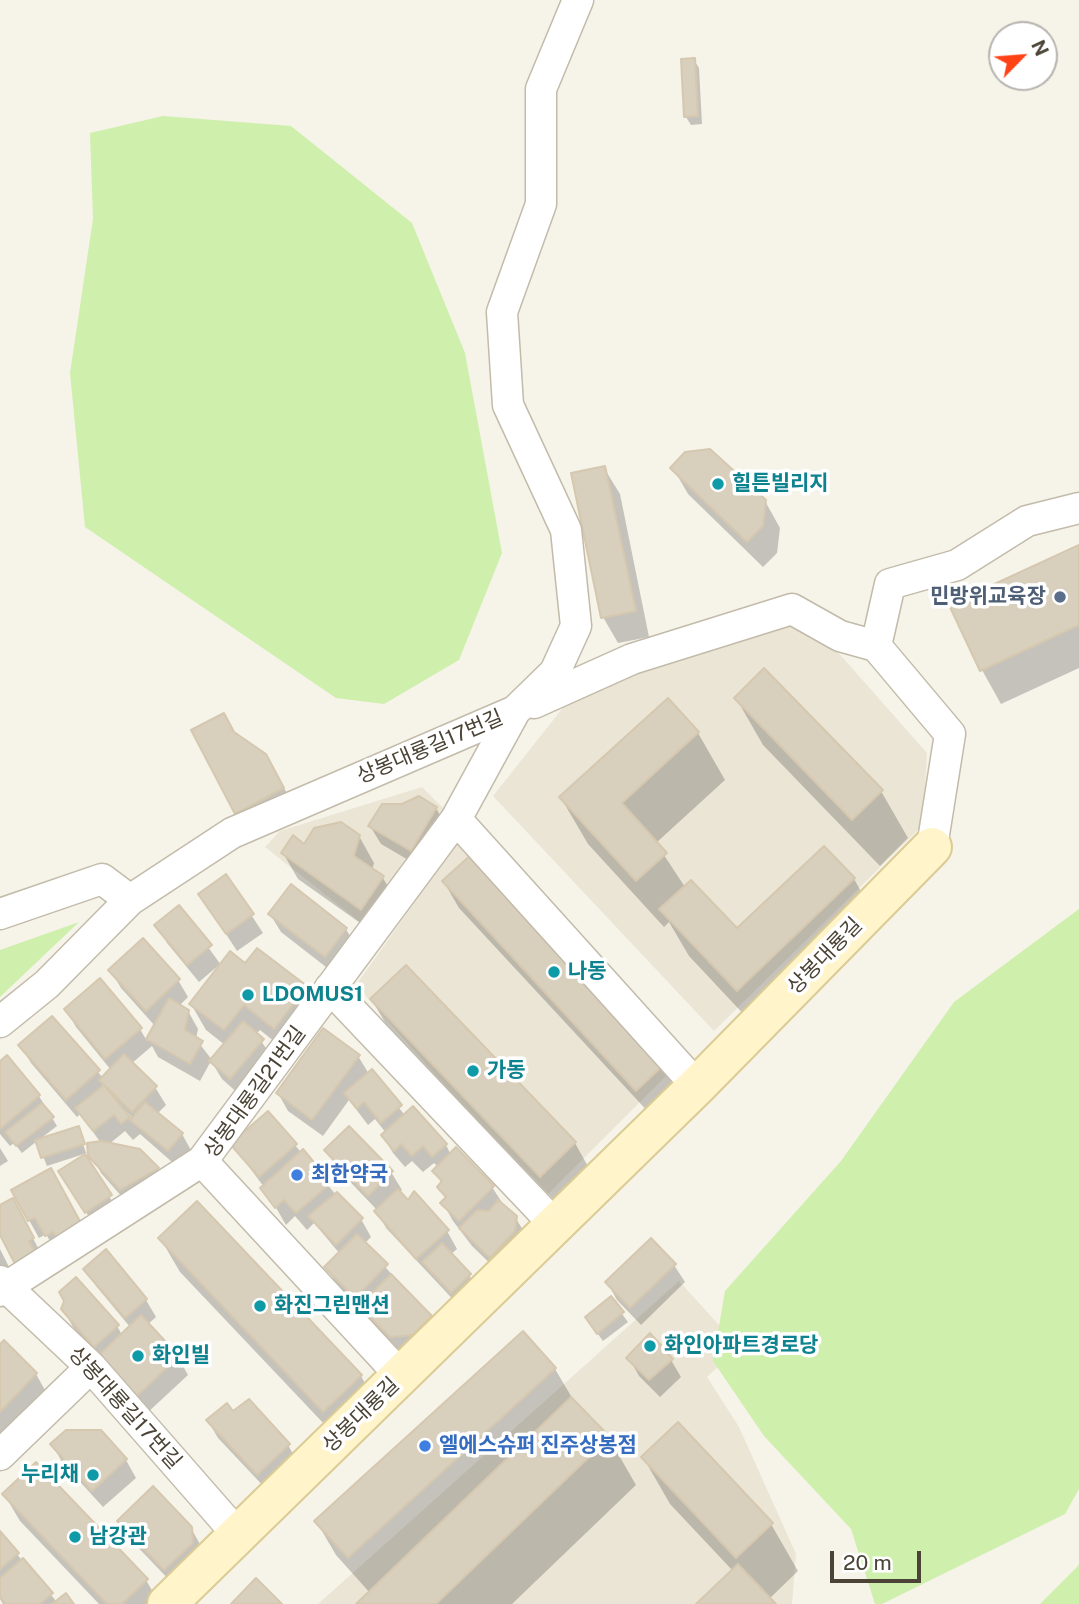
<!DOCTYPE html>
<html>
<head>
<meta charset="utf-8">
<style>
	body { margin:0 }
	#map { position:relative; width:1079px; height:1604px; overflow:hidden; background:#f6f3e9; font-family:"Public Sans",sans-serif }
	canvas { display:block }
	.north { position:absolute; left:988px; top:21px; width:70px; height:70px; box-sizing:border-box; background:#fff; border:2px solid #b7b4af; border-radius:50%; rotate:65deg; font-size:19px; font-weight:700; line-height:28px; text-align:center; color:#4b4436 }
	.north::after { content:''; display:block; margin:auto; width:24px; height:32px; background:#ff4317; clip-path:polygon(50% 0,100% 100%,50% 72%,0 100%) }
	.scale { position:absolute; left:830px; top:1551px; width:91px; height:32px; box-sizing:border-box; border:4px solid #4b4436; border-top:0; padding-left:9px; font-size:21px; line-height:24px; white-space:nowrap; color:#4b4436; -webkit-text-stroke:5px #fff; paint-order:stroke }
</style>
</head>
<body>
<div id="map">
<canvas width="1079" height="1604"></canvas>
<div class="north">N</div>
<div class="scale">20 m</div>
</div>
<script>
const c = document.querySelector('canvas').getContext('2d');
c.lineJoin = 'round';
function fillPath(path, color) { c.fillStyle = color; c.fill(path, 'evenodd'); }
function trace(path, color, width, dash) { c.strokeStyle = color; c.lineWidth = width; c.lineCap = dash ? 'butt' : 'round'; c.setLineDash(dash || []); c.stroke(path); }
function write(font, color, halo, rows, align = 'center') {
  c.font = font + ' "Public Sans","Noto Sans KR",sans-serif'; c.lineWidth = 7; c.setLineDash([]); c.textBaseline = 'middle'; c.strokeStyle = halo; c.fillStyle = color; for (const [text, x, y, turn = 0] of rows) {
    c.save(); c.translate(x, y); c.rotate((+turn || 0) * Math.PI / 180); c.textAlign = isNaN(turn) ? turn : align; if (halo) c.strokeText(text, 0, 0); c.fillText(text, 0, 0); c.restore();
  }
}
const residential = new Path2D(`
	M774 624H813L927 753 923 825 714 1031 493 796 573 695Z
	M422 787 444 809 360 922 265 847 280 831Z
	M461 837 668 1074 544 1198 356 985Z
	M679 1281 739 1347 707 1377 739 1427 796 1554 792 1604H318Z`);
const green = new Path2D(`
	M163 116 291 126 412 223 465 353 502 553 459 660 384 704 336 698 85 527 70 373 93 219 90 133Z
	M1079 909V1489L1065 1514 882 1604H875L851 1529 764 1436 713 1361 725 1291 841 1161 954 1002Z
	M79 922 0 997V950Z
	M1079 1564V1604H1040L1077 1567Z`);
const shadow = new Path2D(`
	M694 60 699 68 702 124 691 125 686 117Z
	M604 468 620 494 649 637 618 643 603 617Z
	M673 468 765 501 780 528 777 553 763 567 688 494Z
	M1079 546V668L1001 704 982 670Z
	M736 698 881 791 908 838 880 866 763 745Z
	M668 700 698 733 725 780 656 843 685 887 737 931 824 848 854 879 881 926 765 1037 689 956 669 922 664 927 588 844 561 798Z
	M235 735 281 782 298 815 252 839 237 813Z
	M436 808 446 826 422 868 381 844 370 826Z
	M359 836 374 863 372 870 383 878 398 904 377 935 298 879 283 853Z
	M473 855 681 1089 652 1116 459 908 444 882Z
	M226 876 263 933 237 951 200 894Z
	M179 907 221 965H246L306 987 321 1014 290 1054 260 1030 256 1034 273 1058 241 1096 222 1079 211 1061 200 1081 158 1057 152 1046 131 1064 155 1087 166 1105 157 1114 182 1134 192 1152 179 1168 140 1134 133 1140 125 1131 108 1145 139 1151 158 1169 168 1186 131 1207 101 1173 90 1152 47 1166 37 1141 22 1153 14 1143 10 1146 0 1134V1063L7 1057 39 1096 57 1126 40 1139 78 1128 86 1153 101 1143 80 1114 77 1117 31 1063 21 1046 52 1018 103 1078 111 1070 76 1027 66 1010 140 1029 147 1041 155 1026 121 988 110 970 178 980 188 997 179 1006 188 1011 198 1029 196 1039 212 1060 225 1045 206 1030 191 1004 219 965 199 982 167 943 157 925ZM126 1111 134 1119 131 1122 125 1112Z
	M270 914 346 929 356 947 335 974 281 932Z
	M406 967 575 1143 590 1170 556 1202 387 1026 372 1000Z
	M358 1056 369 1074 405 1115 446 1145 451 1155 492 1187 503 1204 515 1217 526 1235 501 1274 472 1246 453 1221 443 1203 446 1199 439 1187 442 1184 434 1171 438 1167 434 1163 423 1172 412 1161 405 1167 393 1153 383 1136 386 1133 375 1119 368 1125 349 1100 323 1136 288 1111 278 1093Z
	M232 1144 295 1145 336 1195 361 1219 371 1237 364 1244 431 1317 441 1334 401 1354 337 1285 327 1268 340 1254 314 1223 307 1230 295 1216 286 1225 264 1187Z
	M0 1148 8 1161 0 1166Z
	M327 1151 391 1172 402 1190 399 1193 408 1203 447 1231 457 1249 450 1255 469 1275 480 1293 462 1309 386 1228 377 1210 337 1168Z
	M84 1156 120 1214 97 1229 71 1189Z
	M13 1191 89 1242 56 1252 46 1234 39 1238Z
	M0 1207 22 1218 43 1257 0 1231Z
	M160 1238 361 1376 380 1410 344 1445 180 1272Z
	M0 1249 14 1277H0Z
	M674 1265 685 1282 641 1325 617 1300 607 1282Z
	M86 1269 146 1300 156 1317 147 1325 178 1357 188 1375 146 1414 73 1327 63 1309 117 1326 122 1335 130 1327 96 1286Z
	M611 1299 628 1322 603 1341 592 1326Z
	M523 1334 555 1369 574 1401 609 1438 636 1485 512 1604H358L370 1593 336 1555 316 1521Z
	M4 1343 36 1374 51 1401 0 1453V1346Z
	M629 1358 671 1360 681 1377 660 1397 639 1376Z
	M208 1421 288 1445 298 1463 268 1491 218 1438Z
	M100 1432 126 1460 136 1478 103 1507 62 1462 52 1444Z
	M643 1457 771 1524 798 1571 769 1599 774 1604H699L733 1571 670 1504Z
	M4 1494 146 1580 160 1604H99L20 1521Z
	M120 1521 191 1528 201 1546 175 1586 130 1539Z
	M0 1534 57 1602 72 1604H3L0 1599Z`);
const building = new Path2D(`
	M695 58 698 116 684 117 681 59Z
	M710 449 766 500 763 526 747 542 670 468 685 452Z
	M605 466 636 611 601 618 571 473Z
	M1079 545V625L980 671 949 605Z
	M764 668 883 790 852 820 734 698Z
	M668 698 699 732 622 803 667 853 636 881 559 797Z
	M224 713 234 732 266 754 284 788 235 814 191 730Z
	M419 796 437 807 411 851 368 826 382 804H402Z
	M341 822 360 835 354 856 384 876 361 910 281 853 293 835 304 844 314 828Z
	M824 846 855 878 737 991 659 909 691 880 737 928Z
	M473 853 667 1062 636 1091 442 881Z
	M226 874 254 914 226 934 198 894Z
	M291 884 347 928 325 957 268 914Z
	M179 905 212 945 187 965 154 925Z
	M143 938 180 979 146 1011 108 970Z
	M257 948 307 986 274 1029 244 1005 224 1030 189 1004 230 951 245 963Z
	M406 965 576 1142 540 1177 370 999Z
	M100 978 142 1028 105 1059 64 1009Z
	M169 998 189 1010 185 1030 203 1041 190 1064 146 1039Z
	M52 1016 100 1070 66 1100 18 1045Z
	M243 1021 264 1039 230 1079 209 1061Z
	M323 1028 360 1055 312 1120 276 1093Z
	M124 1054 157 1086 132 1112 99 1080Z
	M7 1055 40 1095 0 1129V1061Z
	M372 1069 402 1105 381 1123 364 1102 357 1109 344 1093Z
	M104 1085 130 1117 121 1124 114 1115 93 1131 75 1108Z
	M145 1102 183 1133 168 1151 130 1120Z
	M42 1103 54 1117 16 1146 5 1132Z
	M413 1106 447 1144 432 1157 423 1146 412 1156 401 1144 394 1151 381 1135Z
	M268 1111 297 1144 259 1177 230 1144Z
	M79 1126 85 1144 41 1158 35 1140Z
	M349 1126 393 1171 368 1196 324 1150Z
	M101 1141 140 1149 159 1168 120 1190 88 1156 87 1143Z
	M456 1147 494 1186 459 1221 440 1203 446 1197 437 1187 442 1181 432 1171Z
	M303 1149 331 1183 296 1213 284 1200 275 1208 260 1188Z
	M85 1154 112 1195 85 1213 58 1171Z
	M51 1168 81 1223 56 1237 53 1232 45 1236 35 1218 28 1221 11 1190Z
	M398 1189 408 1200 414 1191 449 1230 416 1259 374 1211Z
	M337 1192 363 1218 336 1245 308 1216Z
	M13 1198 34 1238 29 1241 35 1253 15 1264 0 1235V1205Z
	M498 1200 517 1216 515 1231 490 1258 459 1228 477 1210 489 1211Z
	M197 1201 362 1375 323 1412 158 1238Z
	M357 1234 388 1264 355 1298 324 1267Z
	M651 1238 676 1264 630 1308 605 1282Z
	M442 1243 471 1274 451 1293 422 1262Z
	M106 1249 147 1299 125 1318 83 1269Z
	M391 1274 432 1316 413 1335 390 1337 359 1306Z
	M76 1277 119 1325 94 1347 61 1309 64 1301 59 1292Z
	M611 1296 624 1312 597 1334 585 1317Z
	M141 1315 179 1356 135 1398 97 1357Z
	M523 1331 556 1368 348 1558 314 1521Z
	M650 1333 673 1359 649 1380 626 1358Z
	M4 1340 37 1373 0 1412V1344Z
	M571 1397 610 1437 436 1604H356Z
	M249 1399 290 1444 257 1475 206 1420 227 1403 233 1411Z
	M678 1422 773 1523 736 1558 641 1457Z
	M66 1430H101L127 1459 92 1491 50 1444Z
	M36 1462 148 1579 122 1604H107L2 1494Z
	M153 1486 192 1527 193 1543 164 1570 117 1521Z
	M0 1531 19 1553 0 1569Z
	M23 1558 53 1593 40 1604H6L0 1597V1578Z
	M738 1564 776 1604H696Z
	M256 1578 282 1604H231Z
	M66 1593 74 1604H52Z`);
const street = new Path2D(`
	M534 703 632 659 792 609 840 636 876 646
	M456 819 697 1086
	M932 847 950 734 876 646 890 584 957 565 1027 521 1079 508
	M0 914 102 879 130 900
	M330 988 555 1225
	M0 1022 47 984 130 900 232 833 515 711 555 672 576 626 566 530 508 405 502 312 541 204V89L578 0
	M202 1161 401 1376
	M0 1281 91 1367 238 1535
	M0 1291 202 1161 456 819 515 711
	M0 1455 91 1367`);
const secondary = new Path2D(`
	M167 1604 697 1086 932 847`);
const markers = [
	[718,484,7,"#0f9aa8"],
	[1060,597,7,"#5c6f8a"],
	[554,972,7,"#0f9aa8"],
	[248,995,7,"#0f9aa8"],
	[473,1071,7,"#0f9aa8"],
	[297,1175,7,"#3f7fe0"],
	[260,1306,7,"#0f9aa8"],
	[650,1346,7,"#0f9aa8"],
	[138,1356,7,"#0f9aa8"],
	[425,1446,7,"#3f7fe0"],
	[93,1475,7,"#0f9aa8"],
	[75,1537,7,"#0f9aa8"]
];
const cultureNames = [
	["힐튼빌리지",732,484],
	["나동",568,972],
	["LDOMUS1",262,995],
	["가동",487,1071],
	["화진그린맨션",274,1306],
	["화인아파트경로당",664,1346],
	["화인빌",152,1356],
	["누리채",79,1475,"right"],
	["남강관",89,1537]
];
const serviceNames = [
	["민방위교육장",1046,597]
];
const streetNames = [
	["상봉대룡길17번길",430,747,-23],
	["상봉대룡길",825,956,-46],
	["상봉대룡길21번길",255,1092,-54],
	["상봉대룡길17번길",125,1408,48],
	["상봉대룡길",361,1415,-44]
];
const shopNames = [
	["최한약국",311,1175],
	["엘에스슈퍼 진주상봉점",439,1446]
];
fillPath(residential, '#ebe5d6');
fillPath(green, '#cfefad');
fillPath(shadow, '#0003');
fillPath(building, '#d9cfbd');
trace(building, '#d5c8af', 2);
trace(street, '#c3bbaa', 33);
trace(secondary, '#dbcb94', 42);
trace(street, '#fff', 30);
trace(secondary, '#fff4ca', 38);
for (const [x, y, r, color] of markers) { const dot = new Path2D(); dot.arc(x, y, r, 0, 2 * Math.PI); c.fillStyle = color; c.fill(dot); trace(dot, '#fff', 2.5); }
write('bold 21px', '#0d838f', '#fff', cultureNames, 'left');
write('bold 21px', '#4e5e75', '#fff', serviceNames, 'right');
write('21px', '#4b4436', '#fff', streetNames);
write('bold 21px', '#366cbe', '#fff', shopNames, 'left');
</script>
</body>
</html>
